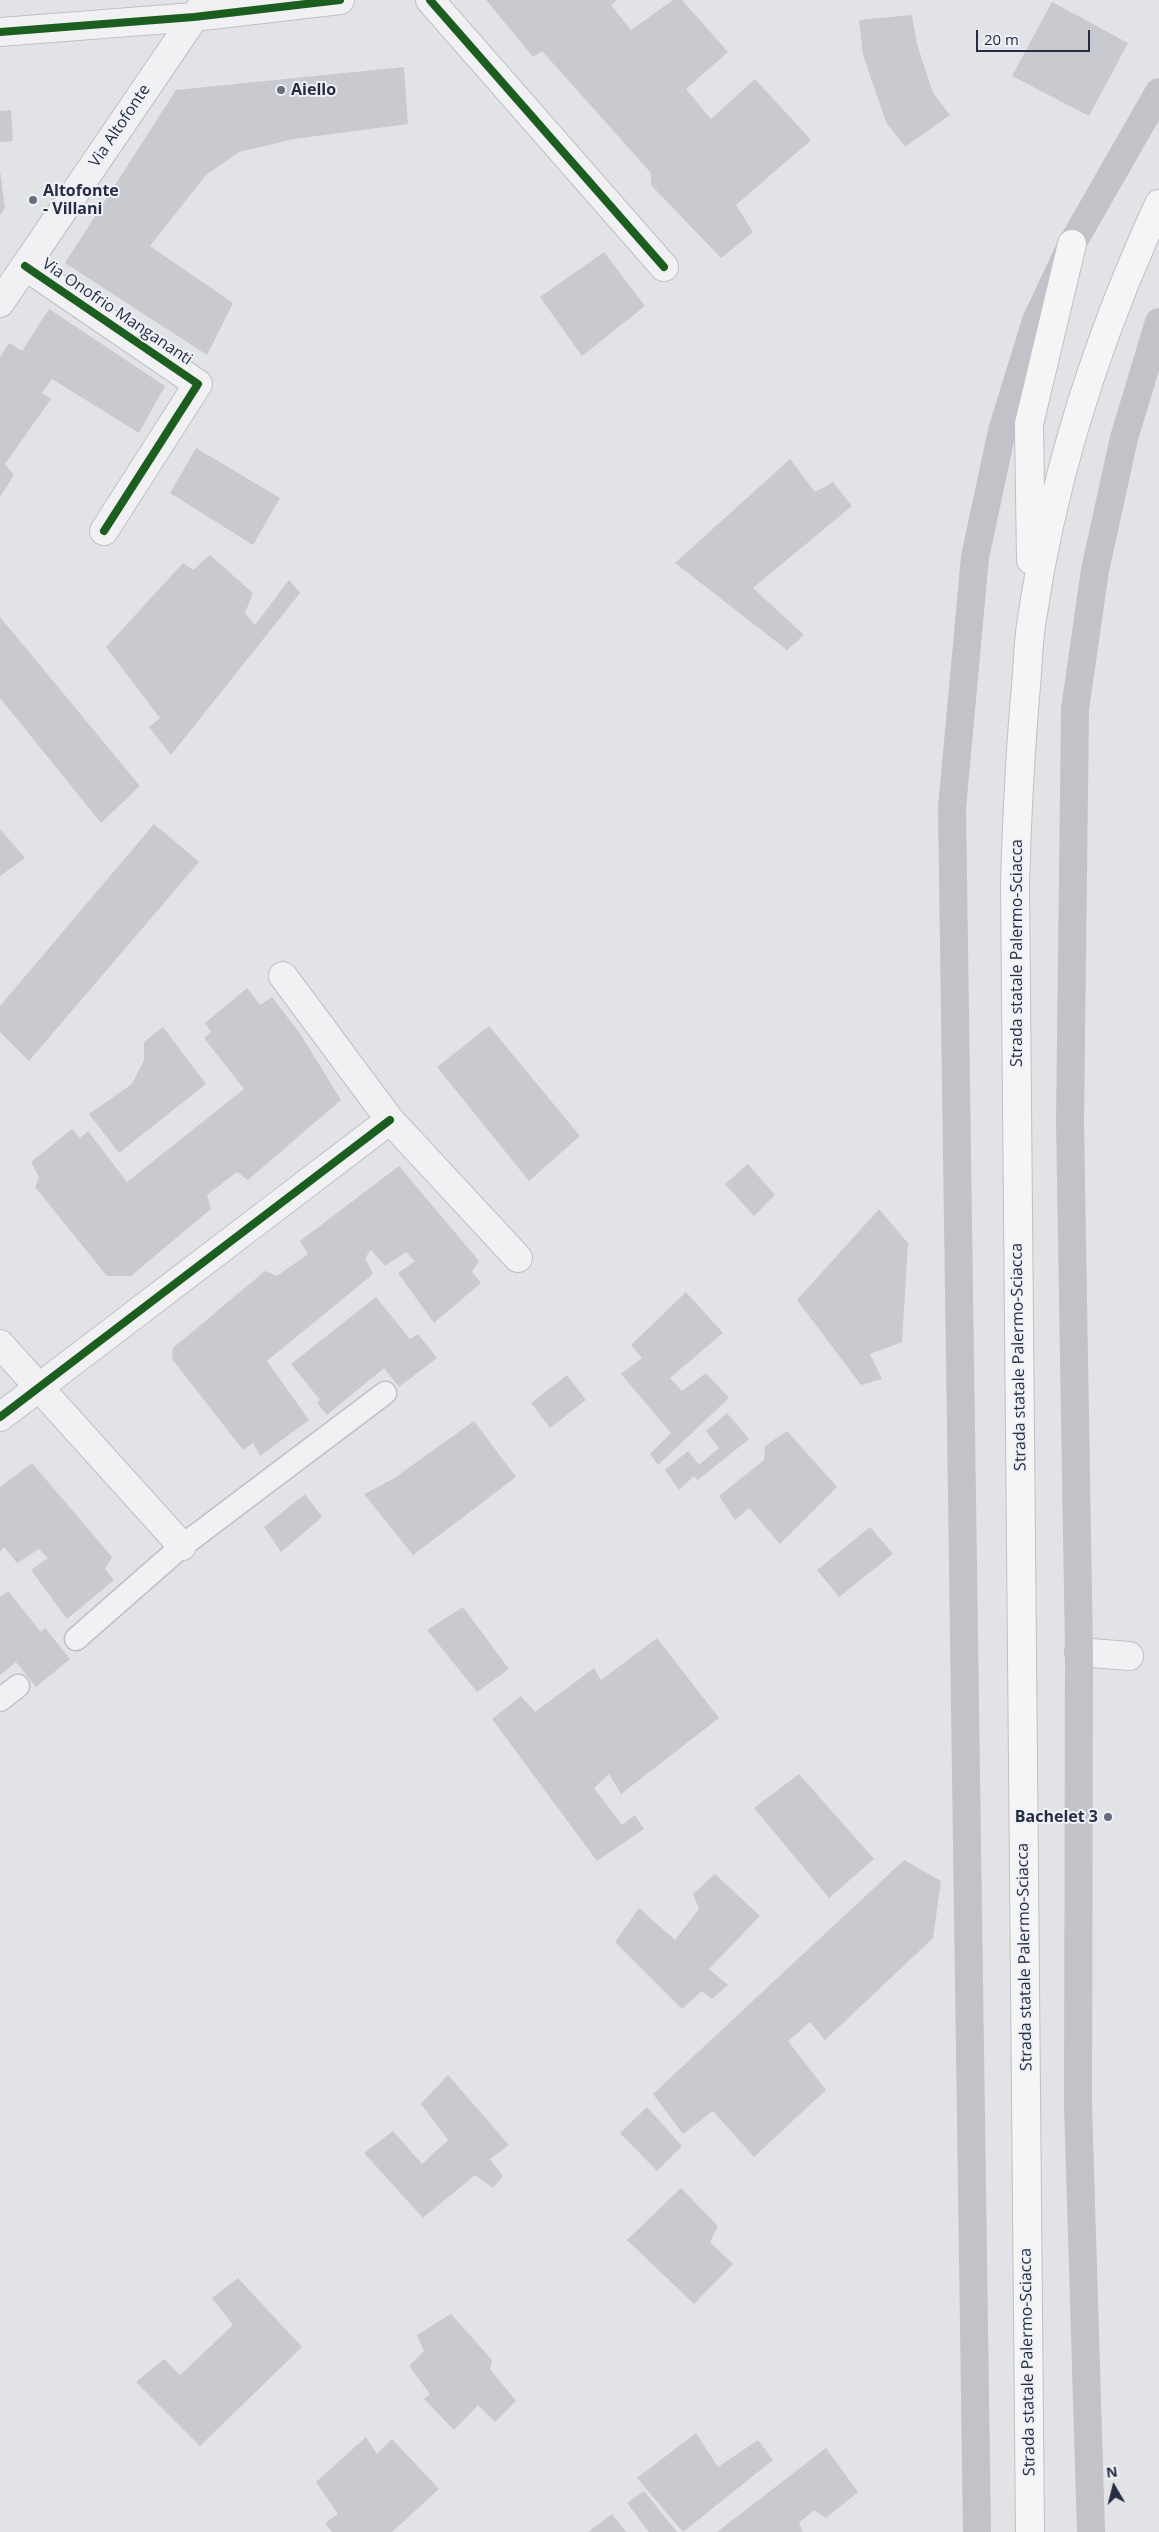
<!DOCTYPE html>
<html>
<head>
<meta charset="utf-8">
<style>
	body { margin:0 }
	#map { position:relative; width:1159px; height:2532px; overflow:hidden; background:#e1e3e7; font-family:"Open Sans",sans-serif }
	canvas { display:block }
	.north { position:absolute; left:1089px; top:2462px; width:50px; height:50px; -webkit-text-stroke:4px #eef1f7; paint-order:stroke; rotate:352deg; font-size:14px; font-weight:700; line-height:20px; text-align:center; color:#262d42 }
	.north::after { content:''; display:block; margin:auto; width:18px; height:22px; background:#262d42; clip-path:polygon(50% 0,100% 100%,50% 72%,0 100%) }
	.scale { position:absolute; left:976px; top:30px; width:114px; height:22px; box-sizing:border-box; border:2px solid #262d42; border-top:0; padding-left:6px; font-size:15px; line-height:18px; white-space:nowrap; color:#262d42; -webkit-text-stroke:4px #eef1f7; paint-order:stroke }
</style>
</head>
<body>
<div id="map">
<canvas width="1159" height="2532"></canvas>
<div class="north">N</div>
<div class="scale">20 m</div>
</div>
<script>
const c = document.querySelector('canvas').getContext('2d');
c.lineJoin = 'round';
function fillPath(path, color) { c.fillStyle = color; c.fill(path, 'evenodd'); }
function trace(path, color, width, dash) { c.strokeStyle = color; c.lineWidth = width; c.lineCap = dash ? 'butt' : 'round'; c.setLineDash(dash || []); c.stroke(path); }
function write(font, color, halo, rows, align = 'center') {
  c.font = font + ' "Open Sans",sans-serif'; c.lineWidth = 4; c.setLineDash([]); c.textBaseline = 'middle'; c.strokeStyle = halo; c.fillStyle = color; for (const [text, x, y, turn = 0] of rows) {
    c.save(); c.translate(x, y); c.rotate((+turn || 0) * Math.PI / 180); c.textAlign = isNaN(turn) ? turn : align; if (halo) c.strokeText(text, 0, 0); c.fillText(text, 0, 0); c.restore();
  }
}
const building = new Path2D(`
	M486 0H617L611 5 631 30 673 0H682L728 52 686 89 711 119 755 79 811 140 736 205 753 232 721 258 651 185V173L542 51 533 57Z
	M1052 2 1128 43 1089 116 1012 76Z
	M912 15 917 44 933 93 950 115 905 147 886 122 863 55 859 20Z
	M404 67 408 124 294 139 239 152 206 175 150 246 233 303 207 355 65 263 176 90Z
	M11 110 13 141 0 142V111Z
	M0 170 5 208 0 215Z
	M604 252 645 306 582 356 540 297Z
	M49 309 165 386 139 433 52 379 42 393 51 399 5 464 14 475 0 497V357L9 343 22 351Z
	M196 448 280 498 253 545 170 493Z
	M790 459 815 492 833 482 852 506 753 588 804 635 787 650 675 563Z
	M210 555 253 593 245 613 255 625 289 580 300 593 171 755 149 727 160 718 106 647 183 563 193 570Z
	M0 617 140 786 101 823 0 698Z
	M154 824 199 862 29 1061 0 1032V1006Z
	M0 829 25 858 0 876Z
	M247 988 260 1005 272 997 301 1035 341 1100 248 1180 237 1172 207 1195 211 1209 131 1276H107L35 1187 39 1177 31 1162 72 1129 80 1138 88 1131 127 1182 244 1089 204 1038 211 1032 205 1023Z
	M489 1026 580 1136 529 1181 437 1067Z
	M163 1027 206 1084 119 1153 89 1114 132 1084 144 1060V1042Z
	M748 1164 775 1195 754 1216 725 1184Z
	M399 1166 479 1261 472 1272 481 1283 434 1323 398 1273 415 1261 406 1252 385 1266 371 1250 365 1258 373 1274 267 1361 309 1420 260 1456 253 1443 243 1450 172 1359 173 1348 265 1271 277 1276 308 1254 300 1241Z
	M879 1209 908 1243 902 1342 870 1354 882 1379 861 1385 797 1300Z
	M686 1292 723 1333 670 1378 682 1391 706 1373 729 1398 658 1465 650 1454 671 1433 621 1374 642 1358 631 1345Z
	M376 1297 410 1339 418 1334 437 1358 399 1387 384 1368 327 1415 317 1403 320 1400 291 1364Z
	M567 1375 586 1400 550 1428 531 1403Z
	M727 1413 749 1439 698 1480 694 1476 679 1490 665 1470 688 1451 699 1465 719 1448 706 1431Z
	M474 1421 516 1477 413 1555 364 1494 393 1479Z
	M787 1431 837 1487 780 1544 749 1508 735 1520 719 1496 764 1460 765 1446Z
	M32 1463 112 1557 105 1569 114 1580 67 1619 31 1570 48 1558 39 1549 17 1563 4 1547 0 1552V1487Z
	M305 1494 322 1517 281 1552 264 1527Z
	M870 1527 893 1554 839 1597 817 1570Z
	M8 1591 41 1632 45 1628 70 1659 36 1687 16 1662 0 1675V1597Z
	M463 1607 509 1669 477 1692 427 1630Z
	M657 1638 719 1718 621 1794 609 1774 594 1788 622 1825 635 1815 644 1829 597 1861 492 1719 521 1696 535 1712 594 1668 601 1680Z
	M799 1774 874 1859 829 1898 754 1808Z
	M904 1860 941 1881 933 1938 825 2040 810 2022 788 2041 826 2090 754 2157 713 2111 683 2134 653 2094Z
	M715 1874 760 1916 709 1969 728 1985 712 1999 702 1991 682 2009 615 1942 639 1908 675 1940 699 1909 693 1894Z
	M448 2075 509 2145 490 2159 503 2176 493 2188 475 2175 423 2218 364 2153 393 2131 422 2164 448 2140 421 2104Z
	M647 2107 682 2146 657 2171 620 2133Z
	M681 2188 718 2226 710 2242 733 2264 694 2304 627 2240Z
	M238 2278 302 2347 200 2446 136 2382 164 2359 180 2375 233 2325 212 2298Z
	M451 2314 492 2360 490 2369 516 2401 495 2422 478 2405 454 2430 424 2399 430 2394 409 2366 424 2351 417 2335Z
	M696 2433 718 2467 758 2440 773 2460 683 2532 637 2478Z
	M366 2437 377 2454 392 2439 439 2489 392 2532H332L325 2523 338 2514 316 2482Z
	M826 2448 858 2492 826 2518 814 2510 799 2523 803 2532H717Z
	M644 2491 677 2532H649L627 2503Z
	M612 2514 626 2532H588Z`);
const service = new Path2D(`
	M76 1639 182 1546 385 1393
	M0 1700 18 1686`);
const minor = new Path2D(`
	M430 0 664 267
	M0 32 194 17 340 0
	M25 266 198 384 104 531
	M283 976 390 1120 518 1258
	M0 1344 182 1546
	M0 1417 390 1120
	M1079 1652 1129 1656`);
const tertiary = new Path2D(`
	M0 303 206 0`);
const secondary = new Path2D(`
	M977 2532 952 808 975 557 1002 431 1036 321 1072 244 1159 92
	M1091 2532 1078 2104 1079 1652 1070 1122 1075 709 1095 570 1124 438 1159 322`);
const primary = new Path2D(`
	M1031 560 1029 424 1072 244
	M1030 2532 1015 883C1017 817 1020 752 1026 686 1028 664 1028 641 1032 619 1053 475 1098 336 1159 204`);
const cycleway = new Path2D(`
	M430 0 664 267
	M0 32 194 17 340 0
	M25 266 198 384 104 531
	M0 1417 390 1120`);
const markers = [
	[281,90,5,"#676d7c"],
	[33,200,5,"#676d7c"],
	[1108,1817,5,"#676d7c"]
];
const poiNames = [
	["Aiello",291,90],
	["Altofonte",43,191],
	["- Villani",43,209],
	["Bachelet 3",1098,1817,"right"]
];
const streetNames = [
	["Via Altofonte",120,126,-56],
	["Via Onofrio Mangananti",117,312,34],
	["Strada statale Palermo-Sciacca",1017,953,-90],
	["Strada statale Palermo-Sciacca",1019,1357,-91],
	["Strada statale Palermo-Sciacca",1025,1957,-91],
	["Strada statale Palermo-Sciacca",1028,2362,-91]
];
fillPath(building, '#c8cacf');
trace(service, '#bec0c5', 25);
trace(minor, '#bec0c5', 30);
trace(tertiary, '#bec0c5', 30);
trace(primary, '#bdc0c5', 30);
trace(service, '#f1f1f3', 22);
trace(minor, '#f1f1f3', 28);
trace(tertiary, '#f1f1f3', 28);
trace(secondary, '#c2c3c9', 28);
trace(primary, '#f5f5f6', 28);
trace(cycleway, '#1b5e20', 8);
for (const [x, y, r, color] of markers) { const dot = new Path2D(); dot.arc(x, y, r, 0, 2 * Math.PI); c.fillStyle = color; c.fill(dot); trace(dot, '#eef1f7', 2); }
write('bold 16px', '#262d42', '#eef1f7', poiNames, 'left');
write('16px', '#262d42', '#eef1f7', streetNames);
</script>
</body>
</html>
